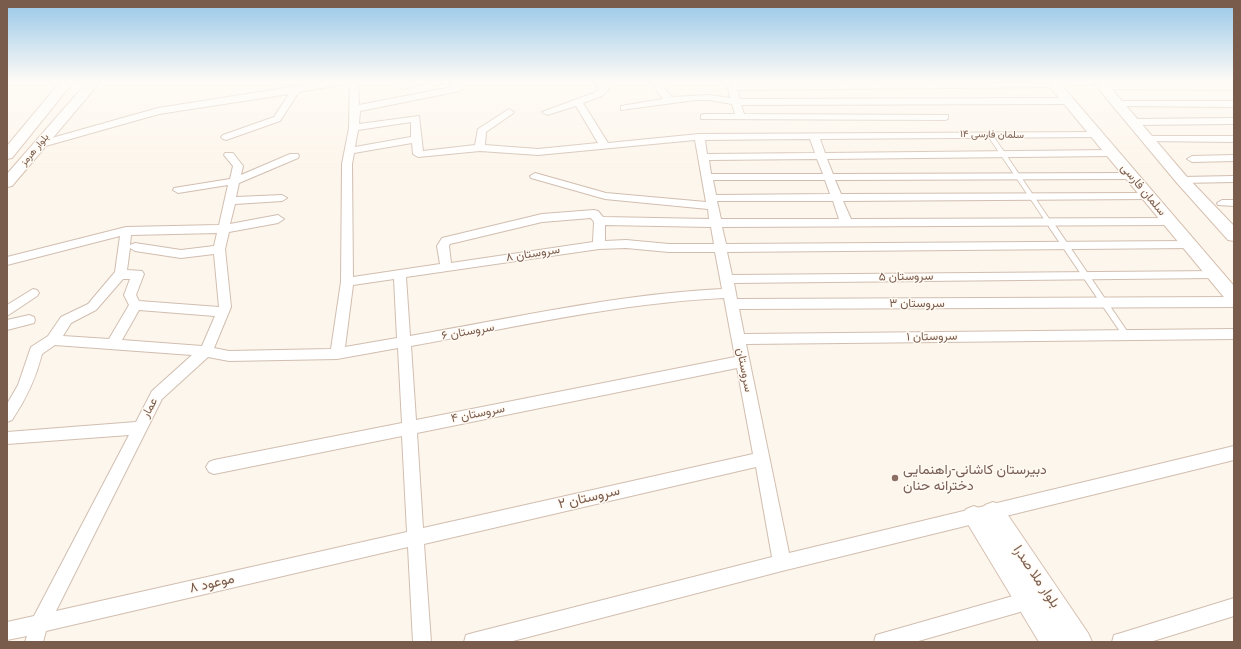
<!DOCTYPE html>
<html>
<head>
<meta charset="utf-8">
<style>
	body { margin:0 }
	#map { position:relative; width:1241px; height:649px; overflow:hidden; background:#fdf6ec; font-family:Roboto,sans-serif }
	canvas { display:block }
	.frame { position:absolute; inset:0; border:8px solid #7a5c4d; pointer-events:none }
</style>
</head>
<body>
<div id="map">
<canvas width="1241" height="649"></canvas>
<div class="frame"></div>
</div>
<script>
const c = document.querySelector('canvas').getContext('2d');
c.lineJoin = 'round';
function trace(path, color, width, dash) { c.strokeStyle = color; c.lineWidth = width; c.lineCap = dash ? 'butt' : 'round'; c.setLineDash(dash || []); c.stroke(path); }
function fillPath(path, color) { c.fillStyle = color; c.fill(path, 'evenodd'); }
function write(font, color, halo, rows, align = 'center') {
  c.font = font + ' Roboto,Vazirmatn,sans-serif'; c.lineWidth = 3; c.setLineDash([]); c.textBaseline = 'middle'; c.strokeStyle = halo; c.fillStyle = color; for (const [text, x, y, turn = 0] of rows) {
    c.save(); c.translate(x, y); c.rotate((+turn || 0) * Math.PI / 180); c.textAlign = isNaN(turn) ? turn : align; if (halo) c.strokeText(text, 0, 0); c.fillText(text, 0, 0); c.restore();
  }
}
const laneFar1 = new Path2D(`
	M990 135 1052 227`);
const lane = new Path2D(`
	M1052 226 1126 335`);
const street = new Path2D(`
	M329 81H349L345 84 299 92 280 121 226 140 223 139 221 137 223 135 274 117 289 94 159 114 42 147 38 148 33 145 34 143 158 108Z
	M350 81H358L359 105 452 87 451 81H459L462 89 460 91 360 111 359 124 419 116 423 151 475 145 478 129 509 109 514 112 512 114 486 132 485 145 538 149 598 143 576 106 547 115 542 112 596 92 599 89 593 81H602L609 89 602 96 583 103 608 143 699 134 1096 132 1101 135 1099 137 820 139 825 153 1112 150 1117 153 1112 156 827 159 833 174 1131 173 1136 176 1131 179 835 180 841 194 1148 193 1153 196 1148 199 843 201 851 219 1170 218 1176 222 1174 225 722 227 726 244 1189 241 1193 242 1195 245 1193 248 727 252 732 275 1218 271 1220 274 1218 277 1214 278 734 283 737 299 1234 297V307L739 309 744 334 1234 329V339L746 344 789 553 1234 446V460L782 571 509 642H464L466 635 473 633 772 557 756 467 424 544 431 642H413L408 547 46 631 43 642H25L27 636 7 640V622L34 616 129 435 7 444V432L136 422 152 391 192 355 55 345 42 354C36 378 26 399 12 420L7 422V404L18 385 31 347 48 336 61 317 88 304 115 272 120 236 7 265V257L126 227 219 225 228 185 178 193 173 190 174 188 230 179 233 166 224 155 225 153H233L243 166 241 175 290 154H298L299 156 298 158 239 183 236 197 282 195 287 198 282 201 235 204 230 224 278 215 284 219 278 223 229 232 225 249 231 307 214 348 229 351 331 349 341 282 342 164 349 128ZM411 122V137L355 147 358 130ZM810 139 815 153 707 154 705 140ZM695 140 706 202 606 193 535 173 530 176 531 178 605 199 708 209 709 219 603 217 598 211 594 210 542 214 442 238 437 246 440 264 353 277 352 164 354 153 412 143 413 154 418 157 480 151 538 155ZM817 159 823 174H711L709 160ZM713 180H825L830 194 716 195ZM717 201H833L839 219H721ZM591 218 594 222 593 242 451 263 449 246 450 244 542 222ZM605 225 711 227 714 244H669L626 240 605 241ZM217 233 214 246 181 250 135 243 130 245 131 235ZM130 248 135 251 181 258 214 254 219 307 139 301 136 295 144 274 142 271 127 270ZM626 248 669 252H715L722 289C618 294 514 318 410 336L406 277 599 249ZM123 279H130L124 295 129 305 109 339 63 336 71 323 96 310ZM394 279 397 338 345 347 353 285ZM724 298 735 357 416 420 411 346C515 327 619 303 724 298ZM139 310 215 316 202 346 122 340ZM398 348 402 423 214 460 209 462 206 467 209 472 214 474 402 436 407 532 56 611 162 399 208 357 229 361 337 359ZM737 368 753 454 423 528 417 433Z
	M398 81 407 83 430 81 404 89 401 88Z
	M649 81H658L672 97 709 95 730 98 728 87 732 84 1054 82 1057 83V87L737 90 740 99 1068 98 1073 101 1068 104 741 105 744 114 948 115V119L945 120 701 119V115L704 114H735L732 104 709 100H695L621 110V106L663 99Z
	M1103 84H1234V90L1100 89 1099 87Z
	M1117 101H1234V107L1114 106V102Z
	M1234 118V124L1132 125 1127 122 1132 119Z
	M1148 136H1234V142L1145 141 1143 139 1145 137Z
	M1234 155V161L1192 162 1187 159 1192 156Z
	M1234 176V182L1182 183 1177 180 1182 177Z
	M1222 200H1234V206L1218 205 1217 203Z
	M33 289 37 290 39 293 37 296 7 316V305Z
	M29 315 34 317 35 320 34 323 7 330V320Z
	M1027 592 1033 595 1036 601 1033 607 1027 610 915 642H874L876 635 883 633Z
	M1234 598V616L1150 642H1112L1114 635 1121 633Z`);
const secondary = new Path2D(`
	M61 81H74L12 158 7 159V146Z
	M88 81H101L12 186 7 187V174Z
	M1045 81H1058L1234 286V304L1228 302Z
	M1092 81H1105L1187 177 1234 226V241L1228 240 1177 183Z
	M1215 81H1234V89L1217 84Z
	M993 502 1001 505 1088 633 1092 642H1039L963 516 966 509 974 506 983 510 985 505Z`);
const markers = [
	[895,478,4,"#8d6e63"]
];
const farStreetnames = [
	["سلمان فارسی ۱۴",992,135,1],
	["بلوار هرمز",35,150,-50]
];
const streetNames = [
	["سلمان فارسی",1143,190,50],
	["سروستان ۸",533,254,-9],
	["سروستان ۵",906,277,-1],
	["سروستان ۳",917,304],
	["سروستان ۶",468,332,-10],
	["سروستان ۱",932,337,-1],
	["سروستان",744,370,79],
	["عمار",150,408,-61],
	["سروستان ۴",478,414,-11]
];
const nearEducationnames = [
	["دبیرستان کاشانی-راهنمایی",903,470],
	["دخترانه حنان",903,486]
];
const nearStreetnames = [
	["سروستان ۲",589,498,-13],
	["بلوار ملا صدرا",1036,577,56],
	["موعود ۸",212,584,-13]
];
trace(laneFar1, '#d1beb0', 6);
trace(lane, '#d1beb0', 8);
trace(street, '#d1beb0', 2);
trace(secondary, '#d6c0b0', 2);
trace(laneFar1, '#fff', 4.5);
trace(lane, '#fff', 6);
fillPath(street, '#fff');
fillPath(secondary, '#fff');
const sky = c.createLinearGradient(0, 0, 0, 172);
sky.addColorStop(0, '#97c7e8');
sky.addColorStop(0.47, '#fefbf6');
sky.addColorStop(1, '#fefbf600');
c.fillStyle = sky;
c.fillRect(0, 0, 1241, 172);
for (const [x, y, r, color] of markers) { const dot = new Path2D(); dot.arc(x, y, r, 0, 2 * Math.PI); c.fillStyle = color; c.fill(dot); trace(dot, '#fffaf3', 1.5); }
write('10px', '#7a5c4d', '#fffaf3', farStreetnames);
write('12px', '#7a5c4d', '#fffaf3', streetNames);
write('14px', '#785e54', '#fffaf3', nearEducationnames, 'left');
write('14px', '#7a5c4d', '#fffaf3', nearStreetnames);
</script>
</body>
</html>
